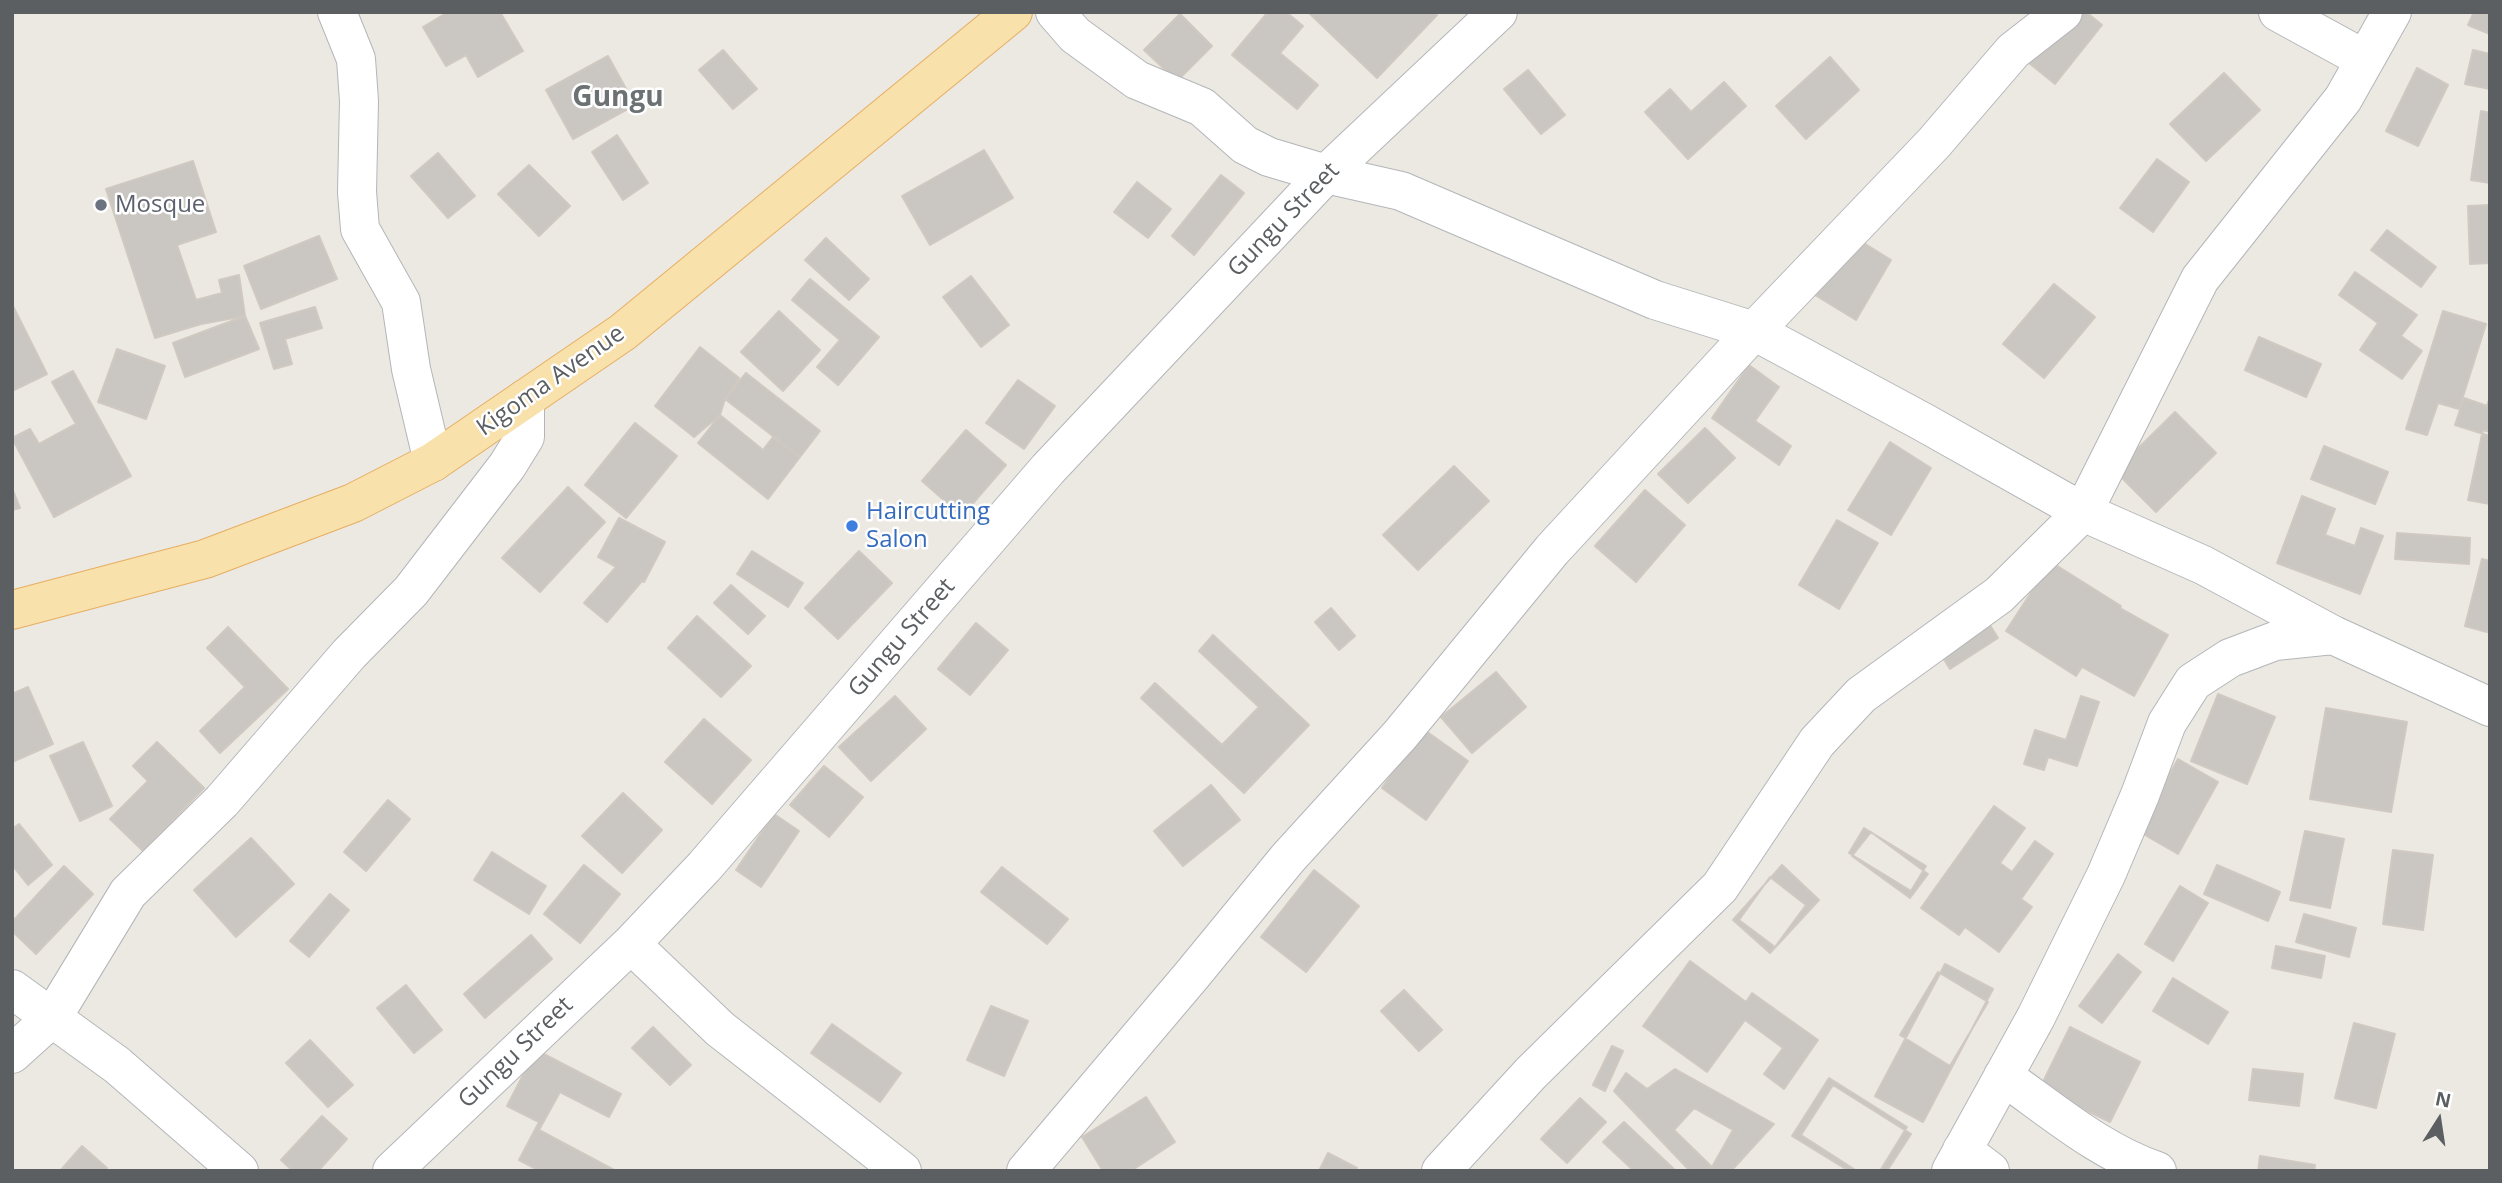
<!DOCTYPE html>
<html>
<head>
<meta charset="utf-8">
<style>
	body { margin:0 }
	#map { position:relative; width:2502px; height:1183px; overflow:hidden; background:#ece9e2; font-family:"Open Sans",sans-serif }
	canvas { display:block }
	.frame { position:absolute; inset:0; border:14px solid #5b5f62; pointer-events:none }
	.north { position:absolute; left:2404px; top:1085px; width:70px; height:70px; -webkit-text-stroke:5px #fff; paint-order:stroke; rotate:12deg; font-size:19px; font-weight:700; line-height:28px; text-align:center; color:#5b5f62 }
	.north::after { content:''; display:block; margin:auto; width:24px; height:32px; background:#5b5f62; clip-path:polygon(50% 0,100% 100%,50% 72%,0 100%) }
</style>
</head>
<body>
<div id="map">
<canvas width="2502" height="1183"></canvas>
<div class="frame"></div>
<div class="north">N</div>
</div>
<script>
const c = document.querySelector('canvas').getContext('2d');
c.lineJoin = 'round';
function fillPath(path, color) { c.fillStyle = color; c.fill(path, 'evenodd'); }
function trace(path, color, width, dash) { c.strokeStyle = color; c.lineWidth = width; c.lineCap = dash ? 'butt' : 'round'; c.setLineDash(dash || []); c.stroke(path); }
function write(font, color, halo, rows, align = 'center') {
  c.font = font + ' "Open Sans",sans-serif'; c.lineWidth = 5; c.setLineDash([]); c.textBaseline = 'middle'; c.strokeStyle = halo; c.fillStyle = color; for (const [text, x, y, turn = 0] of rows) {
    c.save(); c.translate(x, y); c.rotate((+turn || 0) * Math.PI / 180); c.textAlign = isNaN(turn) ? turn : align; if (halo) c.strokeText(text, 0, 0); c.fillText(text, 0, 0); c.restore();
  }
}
const building = new Path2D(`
	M448 12H500L523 51 478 77 466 55 446 66 423 27Z
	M1268 12H1286L1303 26 1280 53 1318 85 1297 109 1232 55Z
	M1308 12H1434L1437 15 1377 78Z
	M2071 12H2086L2102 25 2055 84 2029 63Z
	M2474 12H2490V34L2468 25Z
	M1180 14 1212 46 1177 81 1144 50Z
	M723 50 757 89 733 109 699 70Z
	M2473 50 2490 54V89L2465 84Z
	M608 56 635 105 573 139 546 90Z
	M1830 57 1859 90 1806 139 1776 106Z
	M2417 68 2448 85 2418 146 2386 131Z
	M1528 70 1565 115 1541 134 1504 89Z
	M2224 73 2260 110 2206 161 2170 124Z
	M1724 82 1746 106 1688 159 1645 112 1670 89 1691 112Z
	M2481 111 2490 113V183L2471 180Z
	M617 135 648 183 623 200 592 152Z
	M984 150 1013 198 930 245 902 196Z
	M438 153 475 196 448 218 411 176Z
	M2157 159 2189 182 2153 232 2120 208Z
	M193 161 216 232 177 245 196 300 222 293 219 280 239 275 245 316 201 324 155 338 106 189Z
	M529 165 570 206 539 236 498 194Z
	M1221 175 1244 193 1194 255 1172 236Z
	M1137 182 1171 209 1148 238 1114 212Z
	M2490 205V263L2470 264 2468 206Z
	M2387 230 2436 267 2421 287 2371 250Z
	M1851 235 1891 260 1856 320 1815 295Z
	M319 236 337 279 261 309 244 266Z
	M826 238 869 279 849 300 805 260Z
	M2355 272 2417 315 2401 336 2422 351 2402 379 2360 350 2378 323 2339 295Z
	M971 276 1009 325 981 347 943 297Z
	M810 279 879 337 838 385 817 367 840 340 792 300Z
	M2054 284 2095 317 2044 378 2003 344Z
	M12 304 47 374 12 391Z
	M315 307 322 328 285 339 292 364 274 369 260 323Z
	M779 311 820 350 783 391 741 352Z
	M2443 311 2486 324 2459 409 2438 403 2427 435 2406 429Z
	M245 316 259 349 185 377 173 343Z
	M2259 337 2321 364 2306 397 2245 370Z
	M700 347 739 378 725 399 720 415 694 437 655 406Z
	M117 349 165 366 146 419 98 402Z
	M1749 365 1779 387 1755 421 1791 446 1779 465 1712 418Z
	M73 371 131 476 54 517 12 438 30 429 39 444 76 424 52 382Z
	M746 373 820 431 800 457 725 399Z
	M1018 380 1055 406 1024 449 986 423Z
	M2490 397V436L2455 425 2464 398 2487 406Z
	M2175 412 2216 453 2156 512 2115 471Z
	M720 415 763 450 773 437 800 457 768 499 698 443Z
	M635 423 677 456 626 518 585 485Z
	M1705 428 1735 458 1688 503 1658 474Z
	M966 430 1006 465 962 516 922 481Z
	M2483 430 2490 432V504L2468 500Z
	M1890 442 1931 468 1891 535 1848 510Z
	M2324 446 2388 472 2375 504 2311 479Z
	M1454 466 1489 501 1418 570 1383 535Z
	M568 487 605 522 540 592 502 558Z
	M12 488 20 508 12 510Z
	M1645 490 1685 525 1636 582 1595 546Z
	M2302 496 2335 509 2325 535 2355 546 2361 528 2383 536 2360 594 2277 563Z
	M619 518 665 542 644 582 642 581 607 622 584 603 616 567 598 557Z
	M1837 520 1878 543 1839 609 1799 585Z
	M2397 533 2470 538 2469 564 2395 559Z
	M752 551 803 583 788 607 737 574Z
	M859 551 892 583 838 639 805 608Z
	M2482 559 2490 561V623L2487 632 2465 626Z
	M2051 562 2121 606 2120 608 2168 635 2134 696 2082 667 2076 676 2006 631Z
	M731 585 765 616 748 634 714 603Z
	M1331 608 1355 636 1339 650 1315 622Z
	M1983 614 1998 638 1950 669 1935 645Z
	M697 616 751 666 721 697 668 648Z
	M976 623 1008 650 970 695 938 669Z
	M228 627 288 689 220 753 200 731 245 687 207 648Z
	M1213 635 1309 725 1244 793 1141 698 1155 683 1222 745 1259 707 1199 651Z
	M1496 672 1526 707 1472 753 1441 717Z
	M28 687 53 744 12 762V694Z
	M2218 694 2275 717 2247 784 2191 761Z
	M895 696 926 729 871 781 839 747Z
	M2081 696 2099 702 2077 766 2048 757 2044 770 2024 764 2035 730 2066 740Z
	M2326 708 2407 722 2391 812 2310 799Z
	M704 719 751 760 712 804 665 762Z
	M1423 729 1468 761 1426 820 1382 788Z
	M83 742 112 806 80 821 50 756Z
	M157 742 204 788 143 851 110 819 148 781 133 766Z
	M2178 759 2218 782 2178 854 2138 831Z
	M824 766 863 797 829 837 790 805Z
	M1211 785 1240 820 1183 866 1154 831Z
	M623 793 662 830 622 873 582 836Z
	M388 800 410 819 366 871 344 852Z
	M1994 806 2025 828 2000 863 2012 872 2035 841 2053 854 2021 899 2032 907 1999 952 1965 927 1959 935 1921 908Z
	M774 814 799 831 761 887 736 870Z
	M19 824 52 865 28 885 12 865V829Z
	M1864 828 1926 866 1911 891 1849 853Z
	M2305 831 2344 839 2330 908 2290 900Z
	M1871 832 1928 874 1910 898 1852 856Z
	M251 838 294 884 236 937 194 890Z
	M2393 850 2433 855 2423 930 2383 924Z
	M492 852 546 886 529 914 474 880Z
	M584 865 620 894 580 943 544 914Z
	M1782 865 1819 900 1770 953 1733 920Z
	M2217 865 2280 892 2268 921 2204 894Z
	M64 866 93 894 36 954 12 931V922Z
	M1002 867 1068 919 1047 944 981 892Z
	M1314 870 1359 906 1306 972 1261 937Z
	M1770 877 1806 905 1775 947 1739 920Z
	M2180 886 2208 903 2173 961 2145 944Z
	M330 894 349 910 309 957 290 941Z
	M2304 914 2356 928 2349 957 2296 942Z
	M531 935 552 959 485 1018 464 994Z
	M2276 946 2325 956 2321 978 2272 968Z
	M2118 954 2141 972 2102 1023 2079 1006Z
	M1690 961 1746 1002 1752 993 1818 1040 1784 1089 1764 1074 1783 1048 1745 1020 1707 1072 1643 1026Z
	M1945 964 1993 989 1923 1122 1875 1096Z
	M1938 972 1988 1002 1950 1066 1900 1035Z
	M2173 978 2228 1012 2208 1044 2153 1011Z
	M406 985 442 1030 414 1053 377 1008Z
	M1404 990 1442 1030 1419 1051 1381 1011Z
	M991 1006 1028 1021 1004 1076 967 1060Z
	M2354 1023 2395 1034 2376 1108 2335 1098Z
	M832 1024 901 1073 880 1102 811 1053Z
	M653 1027 691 1065 670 1085 632 1048Z
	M2070 1027 2140 1062 2110 1122 2040 1088Z
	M310 1040 353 1085 328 1107 286 1063Z
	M1612 1046 1623 1051 1605 1091 1593 1085Z
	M536 1050 621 1094 609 1117 560 1092 539 1130 616 1171H540L519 1160 539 1122 507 1106Z
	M1675 1069 1774 1124 1731 1171H1690L1614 1091 1626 1073 1647 1089ZM1694 1108 1733 1130 1712 1167 1674 1130Z
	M2253 1069 2303 1074 2299 1106 2249 1100Z
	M1829 1078 1907 1127 1880 1171H1849L1792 1136Z
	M1833 1085 1911 1134 1887 1171H1857L1801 1135Z
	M1146 1097 1175 1142 1131 1171H1103L1082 1137Z
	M1580 1098 1606 1122 1567 1163 1541 1139Z
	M322 1116 347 1139 318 1171H293L281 1160Z
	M1624 1122 1676 1171H1634L1603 1142Z
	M82 1146 107 1168 105 1171H60Z
	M1328 1153 1357 1168 1355 1171H1319Z
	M2260 1156 2315 1165 2314 1171H2258Z`);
const street = new Path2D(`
	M337 12 356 59 359 101 357 192 360 229 401 302 411 369 433 462
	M1055 12 1075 35 1137 80 1202 107 1245 145 1269 157 1326 174 1401 191 1655 300 1754 331 1923 422 2083 512 2203 565 2333 635 2490 707
	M2278 12 2364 59
	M631 944 720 1029 902 1171
	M12 989 117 1065 239 1171
	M12 1054 52 1018 128 893 222 801 349 654 411 591 507 466 525 437V399
	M2003 1076C2052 1110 2100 1152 2157 1171
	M1962 1150 1990 1171
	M392 1171 631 944 704 867 1048 469 1326 174 1498 12
	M1026 1171 1192 975 1288 858 1400 735 1552 550 1754 331 1934 143 2013 51 2063 12
	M1441 1171 1531 1073 1720 887 1817 742 1861 695 1999 595 2083 512 2200 279 2343 99 2392 12
	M1951 1171 2036 1017 2106 875 2140 795 2167 723 2193 682 2230 658 2275 641 2333 635`);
const primary = new Path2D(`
	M12 610 205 559 353 503 433 462 623 332 1013 12`);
const markers = [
	[101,205,7,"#6b7280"],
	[852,526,7,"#3f7fe0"]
];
const worshipNames = [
	["Mosque",115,205]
];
const streetNames = [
	["Gungu Street",1284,220,-46],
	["Kigoma Avenue",551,381,-35],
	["Gungu Street",902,638,-49],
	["Gungu Street",516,1053,-44]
];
const shopNames = [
	["Haircutting",866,512],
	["Salon",866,540]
];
const quarterNames = [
	["Gungu",618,98]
];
fillPath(building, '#cac6c2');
trace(building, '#d0c9c1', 2);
trace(street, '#b3b6b9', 40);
trace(primary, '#e6ae62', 40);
trace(street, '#fff', 38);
trace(primary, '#f8e1ab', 38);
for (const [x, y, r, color] of markers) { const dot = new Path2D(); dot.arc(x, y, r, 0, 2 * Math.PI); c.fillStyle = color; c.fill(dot); trace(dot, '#fff', 2.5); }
write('24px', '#5b616d', '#fff', worshipNames, 'left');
write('24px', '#5b5f62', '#fff', streetNames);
write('24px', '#366cbe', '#fff', shopNames, 'left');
write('bold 28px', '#6c7174', '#fff', quarterNames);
</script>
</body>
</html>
